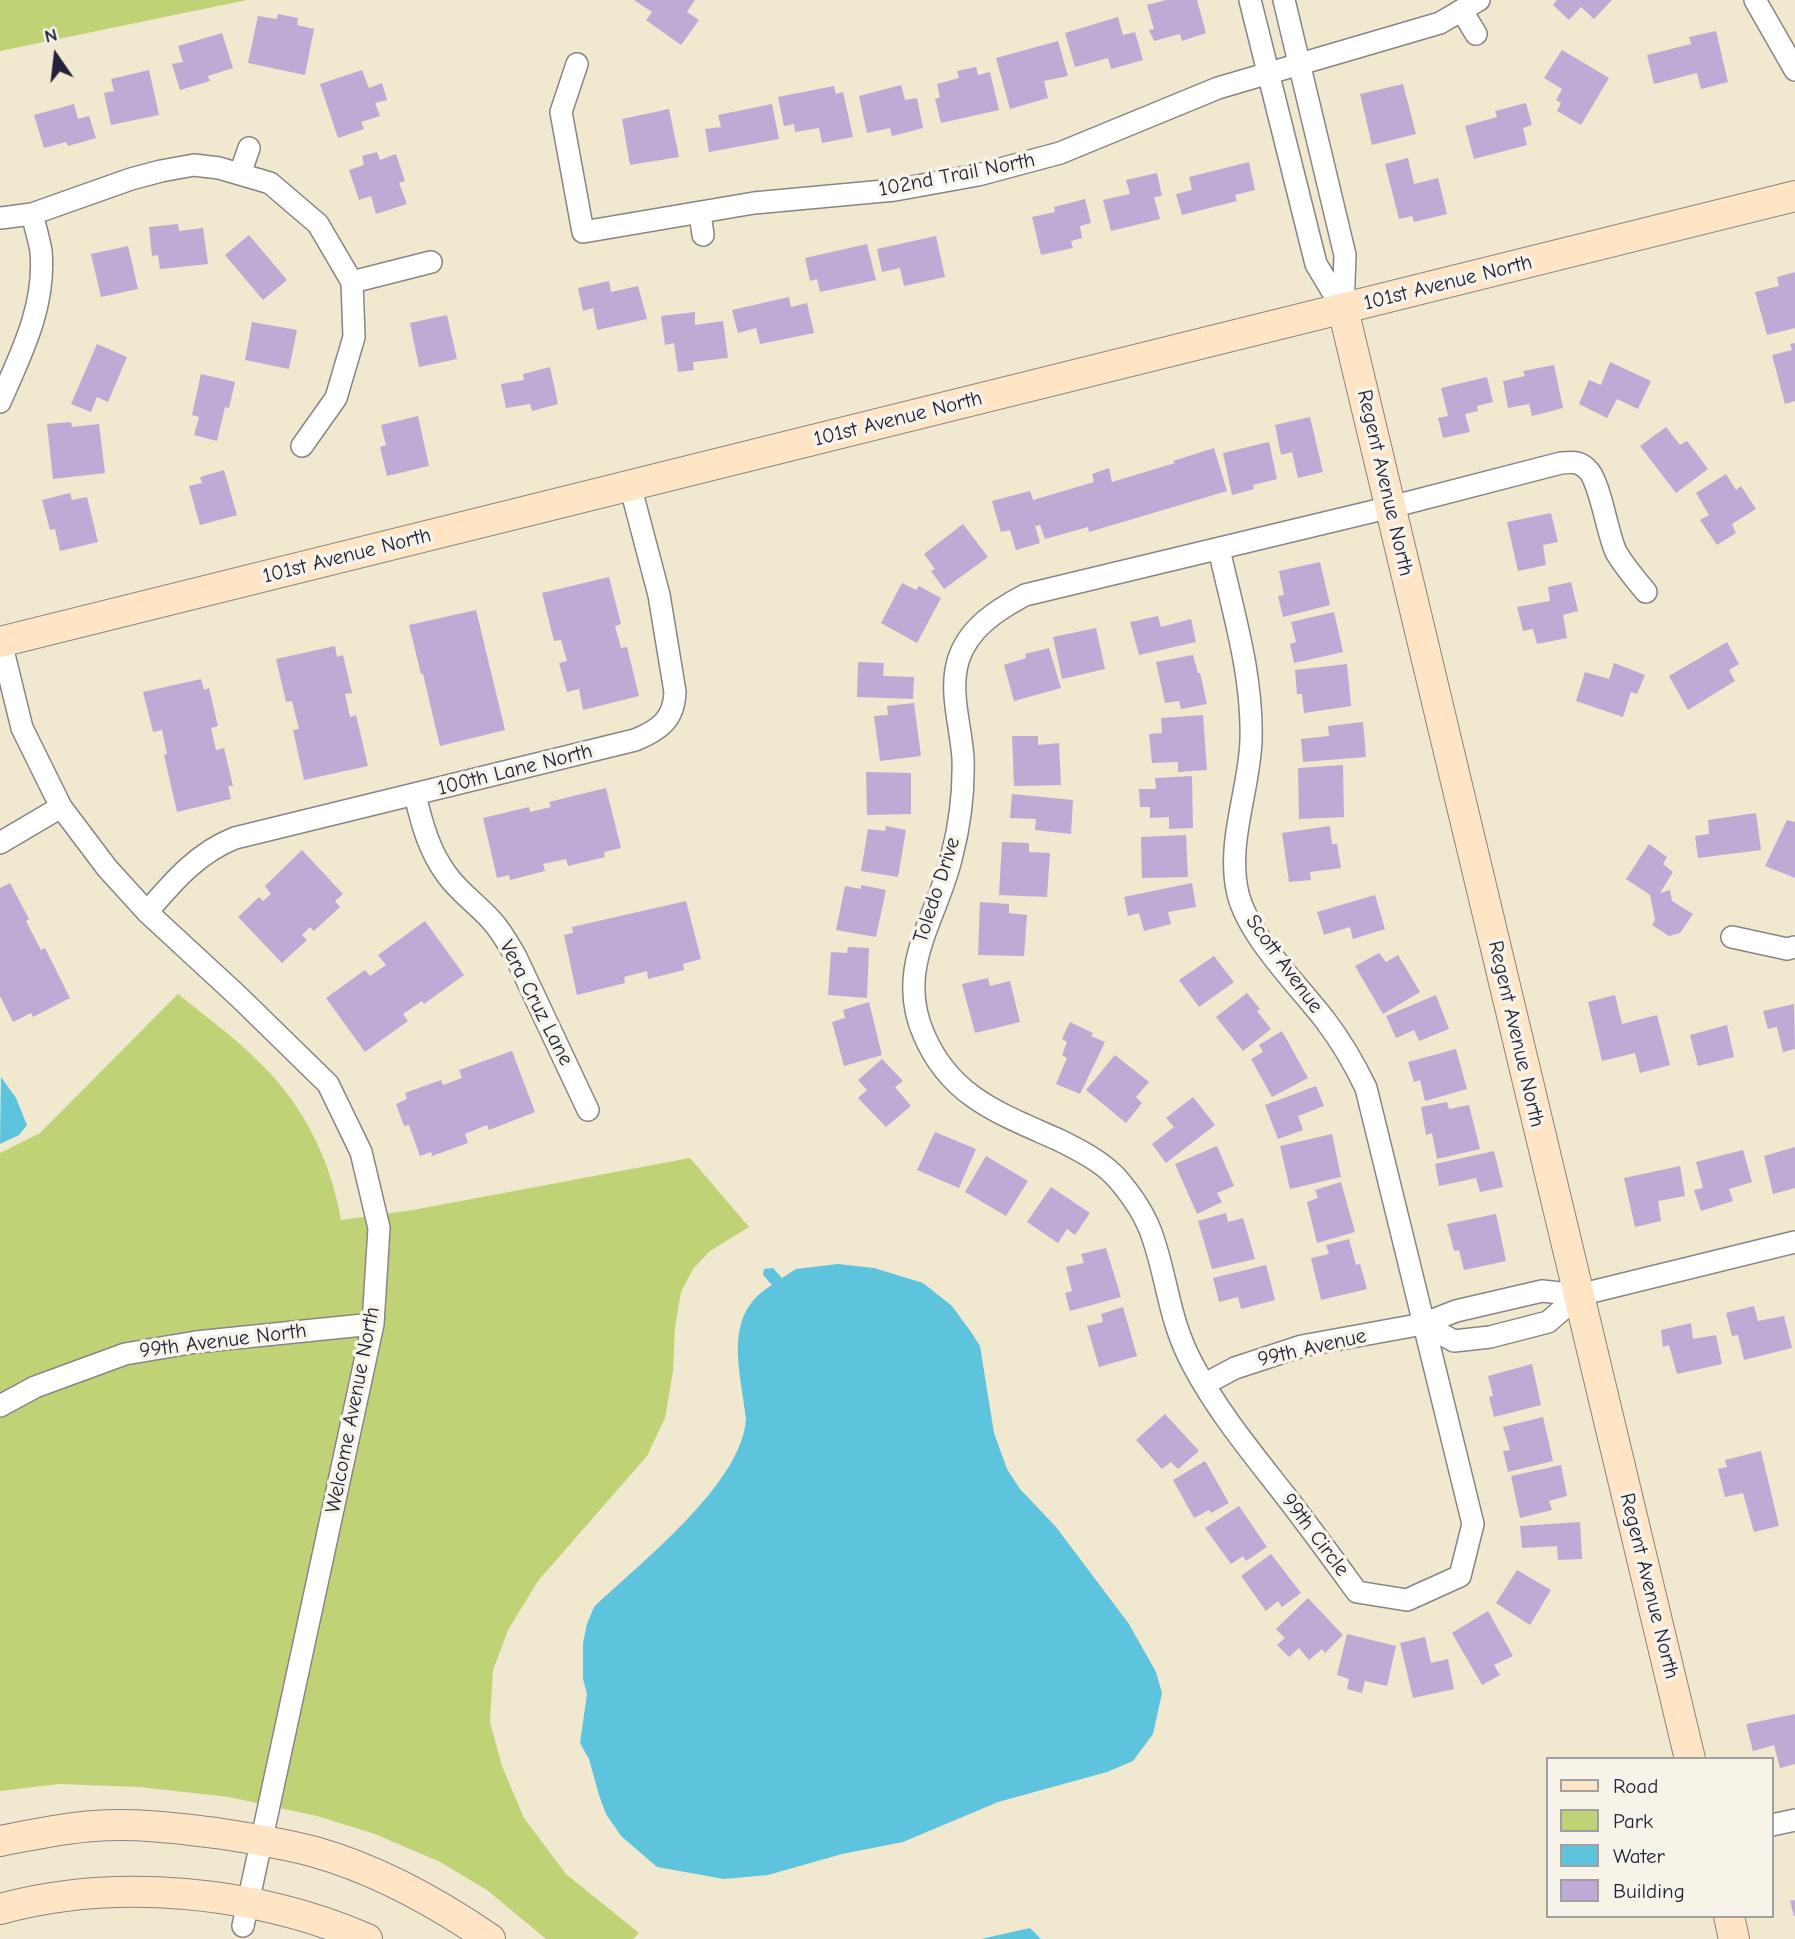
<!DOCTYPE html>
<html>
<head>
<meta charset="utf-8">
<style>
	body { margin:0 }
	#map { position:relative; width:1795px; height:1939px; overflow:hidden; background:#f0e8cf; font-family:"Comic Neue",sans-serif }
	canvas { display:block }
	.legend { position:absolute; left:1546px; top:1757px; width:228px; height:161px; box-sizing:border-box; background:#f7f3e8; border:2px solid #a29fa3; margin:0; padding:9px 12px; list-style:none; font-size:21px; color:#22223b }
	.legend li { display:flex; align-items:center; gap:14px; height:35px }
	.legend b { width:35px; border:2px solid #a29fa3 }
	.north { position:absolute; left:21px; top:21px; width:70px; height:70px; -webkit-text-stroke:5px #f7f3e8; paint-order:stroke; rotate:346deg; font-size:19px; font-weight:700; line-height:28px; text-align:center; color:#22223b }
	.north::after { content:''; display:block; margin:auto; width:24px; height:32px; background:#22223b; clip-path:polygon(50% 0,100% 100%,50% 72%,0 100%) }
</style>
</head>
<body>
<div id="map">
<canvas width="1795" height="1939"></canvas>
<ul class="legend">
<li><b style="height:9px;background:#fde5c5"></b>Road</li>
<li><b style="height:19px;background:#bfd376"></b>Park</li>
<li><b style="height:19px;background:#5ec3dc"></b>Water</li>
<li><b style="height:19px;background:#beaad5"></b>Building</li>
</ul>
<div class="north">N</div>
</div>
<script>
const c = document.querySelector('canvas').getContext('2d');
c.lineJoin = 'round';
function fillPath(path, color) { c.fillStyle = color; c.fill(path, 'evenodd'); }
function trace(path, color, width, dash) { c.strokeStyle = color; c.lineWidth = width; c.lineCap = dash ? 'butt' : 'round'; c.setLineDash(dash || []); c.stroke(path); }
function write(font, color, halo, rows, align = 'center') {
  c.font = font + ' "Comic Neue",sans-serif'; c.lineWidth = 7; c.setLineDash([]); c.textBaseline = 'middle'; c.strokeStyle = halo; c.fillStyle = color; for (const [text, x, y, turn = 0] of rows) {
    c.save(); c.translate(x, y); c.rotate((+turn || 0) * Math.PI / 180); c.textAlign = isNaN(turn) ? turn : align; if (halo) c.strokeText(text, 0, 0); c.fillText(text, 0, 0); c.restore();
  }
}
const green = new Path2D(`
	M0 0H247L0 51Z
	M178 994C206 1017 236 1038 261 1064 304 1106 331 1161 341 1220L413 1210 690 1158 749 1227 710 1251 693 1269 681 1292 675 1327 673 1371 665 1418 647 1456 538 1581 508 1630 493 1670 490 1722 502 1766 524 1818 566 1874 639 1933 633 1939H546L487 1890 440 1862 375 1834 317 1816 229 1797 139 1787 59 1784 0 1791V1153L40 1133Z`);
const water = new Path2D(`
	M1 1077 16 1098 27 1125 19 1135 0 1144Z
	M838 1264 874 1268 923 1283 952 1306 971 1332 980 1346 994 1433 1007 1469 1020 1489 1056 1527 1129 1624 1156 1672 1162 1693 1153 1734 1133 1761 1107 1772 998 1802 903 1842 842 1854 768 1875 724 1879 657 1867 621 1836 606 1814 599 1795 589 1759 580 1743 587 1694 583 1679V1643L587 1624 594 1607C640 1563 742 1484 746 1419 741 1371 721 1315 772 1285L763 1275 764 1269 773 1268 782 1278 796 1269Z
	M1030 1928 1041 1939H981Z`);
const building = new Path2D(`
	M634 0H695L687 12 699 20 681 45 646 20 652 12Z
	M1166 0H1197L1206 33 1182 41 1180 34 1154 41 1149 30 1154 29 1147 5Z
	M1557 0H1612L1594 19 1581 7 1569 20 1553 5Z
	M278 14 298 18 297 25 314 29 305 75 248 63 258 16 277 19Z
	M1118 17 1123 35 1135 32 1143 60 1111 69 1108 58 1075 67 1065 33Z
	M1716 31 1728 82 1701 89 1697 73 1654 84 1647 55 1691 44 1689 37Z
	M222 33 233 68 208 76 210 81 180 90 172 64 183 62 178 46Z
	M1058 41 1068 76 1044 81 1048 98 1010 109 996 58Z
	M1562 50 1609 78 1581 125 1557 111 1561 103 1556 100 1562 89 1544 78Z
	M976 67 978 75 990 72 999 110 941 123 935 99 940 97 937 84 959 78 957 71Z
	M149 70 159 115 111 125 104 93 114 91 111 79Z
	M362 70 369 88 382 83 387 100 375 103 380 116 361 122 364 129 338 138 320 84Z
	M1403 84 1416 134 1372 145 1360 94Z
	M901 85 905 100 917 98 923 128 892 136 890 128 867 133 859 96Z
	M834 86 836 94 843 92 853 137 822 143 819 128 795 132 794 124 784 126 778 97Z
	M1526 103 1532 125 1523 128 1527 145 1474 159 1465 126 1497 117 1495 111Z
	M74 104 78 119 89 116 96 138 68 146 66 142 44 148 34 115Z
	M772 104 779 139 709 152 705 129 721 127 718 115Z
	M669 109 679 157 630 165 622 119Z
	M377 152 380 160 396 154 405 181 399 183 407 204 376 214 371 196 359 200 349 170 364 165 362 156Z
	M1408 158 1414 184 1438 178 1447 214 1414 222 1412 216 1399 219 1385 164Z
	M1249 162 1255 190 1235 195 1237 201 1182 215 1176 194 1192 190 1189 177Z
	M1157 173 1162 196 1154 197 1160 219 1111 231 1103 200 1130 194 1126 180Z
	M1085 199 1091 223 1080 226 1082 238 1071 241 1073 248 1041 255 1032 217 1055 212 1054 207Z
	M178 224 179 231 203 228 208 264 160 269 158 255 152 256 149 227Z
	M249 235 287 280 263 300 225 255Z
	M936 236 945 277 904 286 900 268 882 272 877 249Z
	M867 244 876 280 820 292 817 279 810 281 805 258Z
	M128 246 138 289 101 297 91 254Z
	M1795 272V328L1767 335 1755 292 1779 286 1777 277Z
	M609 281 611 292 638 286 647 319 597 330 593 308 583 311 578 288Z
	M789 297 791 307 807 303 814 333 760 344 756 328 738 333 732 310Z
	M695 312V325L723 321 728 358 693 362 694 370 678 372 674 343 665 345 661 316Z
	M447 315 457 359 419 367 410 323Z
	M252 322 297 330 289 369 245 360Z
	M1795 343V401L1785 404 1772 355 1792 350 1790 344Z
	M97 344 127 357 108 402 97 397 91 412 71 404Z
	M1610 362 1651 381 1638 409 1617 399 1607 418 1579 404 1589 380 1601 385Z
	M1554 365 1563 408 1532 416 1529 404 1508 408 1503 381 1525 376 1523 371Z
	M550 367 558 404 532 411 530 404 506 408 501 384 524 380 523 374Z
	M201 374 235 382 229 408 225 407 217 441 194 435 199 417 192 415Z
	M1487 377 1493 402 1477 406 1478 411 1465 414 1470 432 1443 438 1438 418 1448 416 1441 388Z
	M418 416 429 466 387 476 380 447 386 445 381 425Z
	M1310 417 1323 472 1298 478 1292 452 1281 455 1275 425Z
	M71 422 72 427 99 424 105 473 53 479 47 424Z
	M1666 427 1680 445 1687 441 1708 469 1676 493 1640 446Z
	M1269 442 1277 479 1253 485 1254 489 1232 495 1223 453Z
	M1214 448 1227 491 1089 532 1088 527 1045 539 1040 525 1035 526 1040 543 1016 550 1010 530 1001 532 992 501 1030 491 1033 500 1094 482 1092 474 1109 468 1112 482 1175 463 1173 461Z
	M224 470 237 515 200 525 189 486 202 483 200 477Z
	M1726 474 1736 490 1741 486 1756 509 1732 524 1736 533 1717 545 1700 520 1709 515 1696 493Z
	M70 493 72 500 87 497 98 542 60 551 55 529 50 530 42 500Z
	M1551 513 1558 542 1543 545 1546 565 1518 571 1507 522Z
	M963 524 988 557 944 589 931 571 935 569 924 554Z
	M1320 562 1330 605 1283 617 1278 596 1284 595 1279 571Z
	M609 577 621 624 615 626 621 648 627 647 639 696 583 710 579 689 567 692 559 663 567 661 561 640 554 641 542 593Z
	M1571 582 1578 611 1563 615 1567 638 1537 644 1533 629 1523 631 1517 607 1550 601 1548 587Z
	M902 583 916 590 919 586 941 598 917 643 881 623Z
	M476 610 505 730 440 746 423 674H421L409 625Z
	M1334 612 1343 652 1294 663 1290 644 1296 642 1291 622Z
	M1158 616 1161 627 1191 619 1196 642 1139 655 1130 622Z
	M1096 628 1105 669 1062 679 1053 637Z
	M1727 642 1739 664 1729 670 1735 681 1688 710 1669 676Z
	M335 646 337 657 343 655 352 693 345 694 350 717 356 715 368 766 304 780 293 730 299 729 292 701 286 702 276 659Z
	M1049 648 1061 688 1014 701 1004 665 1026 658 1025 654Z
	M1193 655 1198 673H1200L1207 704 1181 709 1179 701 1165 703 1156 662Z
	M858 662 884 663 883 676 914 677 913 699 857 697Z
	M1614 663 1645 675 1637 694 1631 692 1623 717 1576 701 1585 672 1609 679Z
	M1347 664 1351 706 1304 713 1302 694H1297L1295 670Z
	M201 679 204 690 209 688 218 726 211 728 216 750 224 748 233 786H228L231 799 177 812 164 755 167 754 162 730 153 732 143 692Z
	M914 703 921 756 880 761 874 716 888 715 887 706Z
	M1203 715 1207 770 1178 772V762L1152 763 1149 734 1162 733 1161 718Z
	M1363 722 1366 757 1303 762 1301 739 1329 736 1328 726Z
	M1012 736H1038V745L1059 743 1061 785 1014 786Z
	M1343 765 1344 817 1299 819 1298 768Z
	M866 772 911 773V814L867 815Z
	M1192 776 1193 828 1169 829V817L1150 818V807H1140L1139 789H1156L1155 778Z
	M606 788 621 848 604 852 605 857 568 866 566 859 543 864 545 871 510 880 509 875 497 878 483 818 529 807 530 812 551 807 549 802Z
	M1012 794 1073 800 1071 834 1035 830 1036 819 1010 818Z
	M1756 813 1761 850 1698 858 1695 836 1709 834 1708 820Z
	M1787 820 1795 822V878L1765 866Z
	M886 826 906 830 898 877 861 871 868 829 885 831Z
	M1330 826 1332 844H1337L1341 868 1310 872 1311 880 1289 882 1282 833Z
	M1186 835 1188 877 1142 878 1141 837Z
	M1002 842 1029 843V852L1050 853 1047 897 999 895Z
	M1649 844 1667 857 1663 864 1673 872 1660 893 1670 890 1672 901 1693 914 1680 933 1669 936 1652 925 1655 920 1650 895 1626 879Z
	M302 850 343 894 335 901 340 907 314 931 310 927 302 935 307 940 282 963 238 917 259 897 263 901 271 894 265 886Z
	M10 883 29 919 26 921 41 950 45 948 70 998 33 1017 31 1013 13 1022 0 996V888Z
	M1192 883 1196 907 1168 912 1171 924 1144 931 1139 913 1128 916 1124 897Z
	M861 885 886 890 876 937 836 930 845 886 861 889Z
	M1375 895 1385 929 1353 939 1350 927 1324 935 1317 912Z
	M686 901 701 959 683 964 684 970 648 979 647 971 624 977 625 983 577 995 564 935 573 933 572 927Z
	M980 902 1009 904V913L1027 915 1024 956 978 955Z
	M425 921 464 975 424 1004 422 1001 403 1014 408 1021 365 1052 326 998 365 970 370 976 386 965 378 955Z
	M848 947 869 948 867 998 828 995 831 952 847 953Z
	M1379 953 1386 962 1398 955 1420 992 1383 1014 1355 966Z
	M1214 956 1234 982 1199 1007 1179 980Z
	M988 978 990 986 1010 981 1020 1022 975 1033 962 984Z
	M1247 993 1260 1009 1257 1011 1271 1029 1243 1051 1216 1017Z
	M1436 995 1449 1029 1419 1041 1414 1030 1396 1038 1386 1016Z
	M1615 995 1622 1024 1657 1015 1670 1065 1640 1073 1635 1053 1602 1061 1588 1002Z
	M869 1002 882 1055 844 1066 832 1022 845 1018 843 1010Z
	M1794 1004 1795 1049 1783 1052 1777 1027 1768 1029 1763 1011Z
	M1070 1022 1093 1033 1091 1036 1105 1042 1080 1094 1056 1084 1067 1058 1062 1055 1067 1042 1062 1039Z
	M1727 1025 1734 1057 1698 1066 1690 1035Z
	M1282 1031 1308 1078 1272 1097 1251 1059 1263 1052 1259 1045Z
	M1456 1049 1467 1089 1425 1101 1420 1080 1414 1082 1408 1062Z
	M512 1051 535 1112 489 1130 487 1125 465 1134 468 1143 432 1156 431 1152 420 1156 409 1125 404 1126 396 1104 407 1099 405 1093 441 1080 443 1085 462 1078 459 1070Z
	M1115 1055 1149 1082 1136 1097 1142 1103 1126 1123 1086 1090Z
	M882 1059 903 1081 895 1087 911 1106 886 1127 858 1098 867 1090 858 1080Z
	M1316 1086 1324 1106 1298 1116 1303 1130 1278 1139 1265 1105Z
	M1193 1097 1215 1125 1166 1163 1152 1144 1174 1127 1166 1118Z
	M1447 1102 1449 1109 1469 1105 1480 1149 1437 1159 1432 1133 1426 1135 1421 1107Z
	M935 1132 976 1149 959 1188 917 1170Z
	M1332 1134 1341 1177 1290 1189 1280 1146Z
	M1217 1146 1234 1186 1217 1193 1222 1202 1197 1214 1175 1164Z
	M1795 1147V1188L1773 1194 1764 1156Z
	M1743 1150 1752 1182 1729 1189 1733 1201 1701 1211 1694 1190 1703 1188 1696 1162Z
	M1494 1151 1503 1187 1480 1192 1476 1178 1439 1186 1435 1164Z
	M986 1156 1028 1181 1006 1216 965 1192Z
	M1680 1166 1685 1196 1658 1201 1661 1221 1635 1227 1624 1178Z
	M1341 1182 1355 1232 1317 1243 1307 1202 1318 1198 1315 1190Z
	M1051 1187 1090 1213 1075 1235 1067 1229 1058 1243 1027 1222Z
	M1226 1213 1228 1222 1243 1218 1255 1259 1212 1269 1198 1221Z
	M1496 1214 1506 1261 1464 1270 1459 1250 1454 1251 1447 1224Z
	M1349 1239 1356 1265 1360 1264 1367 1289 1321 1300 1311 1258 1329 1254 1326 1245Z
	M1106 1248 1121 1297 1070 1311 1065 1293 1072 1291 1066 1267 1084 1263 1081 1254Z
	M1266 1265 1275 1300 1241 1309 1238 1297 1219 1302 1213 1278Z
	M1754 1306 1758 1321 1784 1316 1792 1348 1744 1360 1738 1335 1732 1336 1726 1313Z
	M1123 1307 1137 1356 1099 1367 1087 1326 1103 1322 1101 1314Z
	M1691 1323 1693 1339 1716 1335 1722 1364 1677 1374 1669 1345 1663 1347 1661 1330Z
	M1532 1364 1541 1405 1494 1417 1489 1397 1493 1396 1488 1376Z
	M1165 1414 1199 1451 1178 1469 1171 1462 1162 1469 1136 1440Z
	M1543 1417 1553 1461 1508 1472 1503 1451 1510 1450 1503 1427Z
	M1761 1451 1779 1526 1754 1532 1743 1493 1725 1497 1718 1469 1727 1467 1725 1460Z
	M1205 1461 1229 1503 1211 1513 1209 1510 1194 1518 1173 1480Z
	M1561 1465 1567 1496 1549 1501 1552 1510 1520 1518 1511 1476Z
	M1239 1506 1267 1547 1246 1561 1243 1556 1231 1564 1205 1528Z
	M1580 1522 1582 1559 1558 1560 1557 1546 1522 1548 1520 1526Z
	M1271 1554 1301 1593 1282 1607 1278 1601 1266 1611 1241 1576Z
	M1517 1570 1551 1590 1530 1625 1496 1603Z
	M1308 1598 1343 1635 1325 1653 1322 1649 1309 1660 1299 1648 1289 1657 1277 1645 1285 1638 1276 1629Z
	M1488 1611 1513 1656 1494 1665 1500 1675 1482 1685 1452 1633Z
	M1347 1634 1396 1646 1387 1686 1365 1681 1362 1693 1347 1689 1349 1679 1337 1675Z
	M1425 1637 1431 1663 1448 1659 1454 1689 1413 1698 1400 1643Z
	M1795 1714V1764L1780 1768 1774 1745 1753 1751 1746 1724Z
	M1795 1900V1916H1794L1790 1901Z`);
const street = new Path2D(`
	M1250 0 1316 264 1343 309
	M1284 0 1345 255 1343 309
	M1755 0 1795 70
	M1462 11 1476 34
	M577 64 561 112 583 232 754 203 895 190 978 175 1060 153 1218 88 1440 23 1479 0
	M240 174 249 148
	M700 213 703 235
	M0 218 32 214 131 179 161 171 194 165 219 168 270 183 318 224 352 282 354 337 336 398 302 446
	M352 282 431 262
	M0 402C21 354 46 306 41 251 39 239 35 226 32 214
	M1219 549C1233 612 1253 675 1251 741 1249 792 1226 843 1238 894 1249 937 1297 984 1325 1020 1341 1041 1354 1063 1366 1088L1473 1524 1460 1576 1407 1600 1357 1592C1333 1559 1309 1526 1284 1494 1252 1453 1218 1412 1193 1365 1169 1321 1168 1282 1153 1238 1146 1216 1131 1194 1115 1176 1099 1160 1079 1150 1059 1140 1001 1114 951 1098 924 1035 894 967 938 918 952 855 960 824 964 790 963 758 961 726 949 693 958 661 968 628 997 610 1025 595L1391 507 1561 463C1571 462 1579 461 1587 469 1600 480 1607 533 1616 552 1624 566 1636 580 1646 592
	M0 638 22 728 61 807 107 868 147 912 239 997 328 1084 361 1152 379 1228 373 1324 243 1926
	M415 795C422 824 429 851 447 875 459 892 478 905 492 921 502 932 509 945 516 957L588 1110
	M0 843 61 807
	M147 912C173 882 197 853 235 838L635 740C660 730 674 719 675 692L659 595 630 485
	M1732 937 1787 949 1795 947
	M1423 1324 1454 1341 1490 1337 1548 1322 1579 1295
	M1205 1384 1235 1368 1302 1346 1423 1324 1456 1311 1542 1291 1579 1295 1795 1242
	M0 1406 35 1387 125 1354 196 1342 373 1324
	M1772 1825 1795 1820`);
const secondary = new Path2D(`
	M1343 309 1690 1759
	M0 642 1795 196
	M0 1841C31 1835 63 1828 94 1826 135 1823 176 1828 216 1833 249 1838 282 1843 315 1852 379 1870 436 1902 490 1939
	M0 1909C116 1877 256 1891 367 1939
	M1729 1916 1734 1939`);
const streetNames = [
	["102nd Trail North",957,175,-11],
	["101st Avenue North",1448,283,-14],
	["101st Avenue North",898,419,-14],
	["Regent Avenue North",1385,483,77],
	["101st Avenue North",347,556,-14],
	["100th Lane North",515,770,-14],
	["Toledo Drive",937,890,-72],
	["Scott Avenue",1284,964,54],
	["Vera Cruz Lane",536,1003,63],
	["Regent Avenue North",1516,1034,77],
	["99th Avenue North",223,1341,-7],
	["99th Avenue",1312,1348,-13],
	["Welcome Avenue North",353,1410,-79],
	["99th Circle",1315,1535,53],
	["Regent Avenue North",1649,1586,76]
];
fillPath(green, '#bfd376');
fillPath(water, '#5ec3dc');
fillPath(building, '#beaad5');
trace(street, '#898585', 24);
trace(secondary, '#898585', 32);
trace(street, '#fff', 21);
trace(secondary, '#fde5c5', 30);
write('21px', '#22223b', '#f7f3e8', streetNames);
</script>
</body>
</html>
